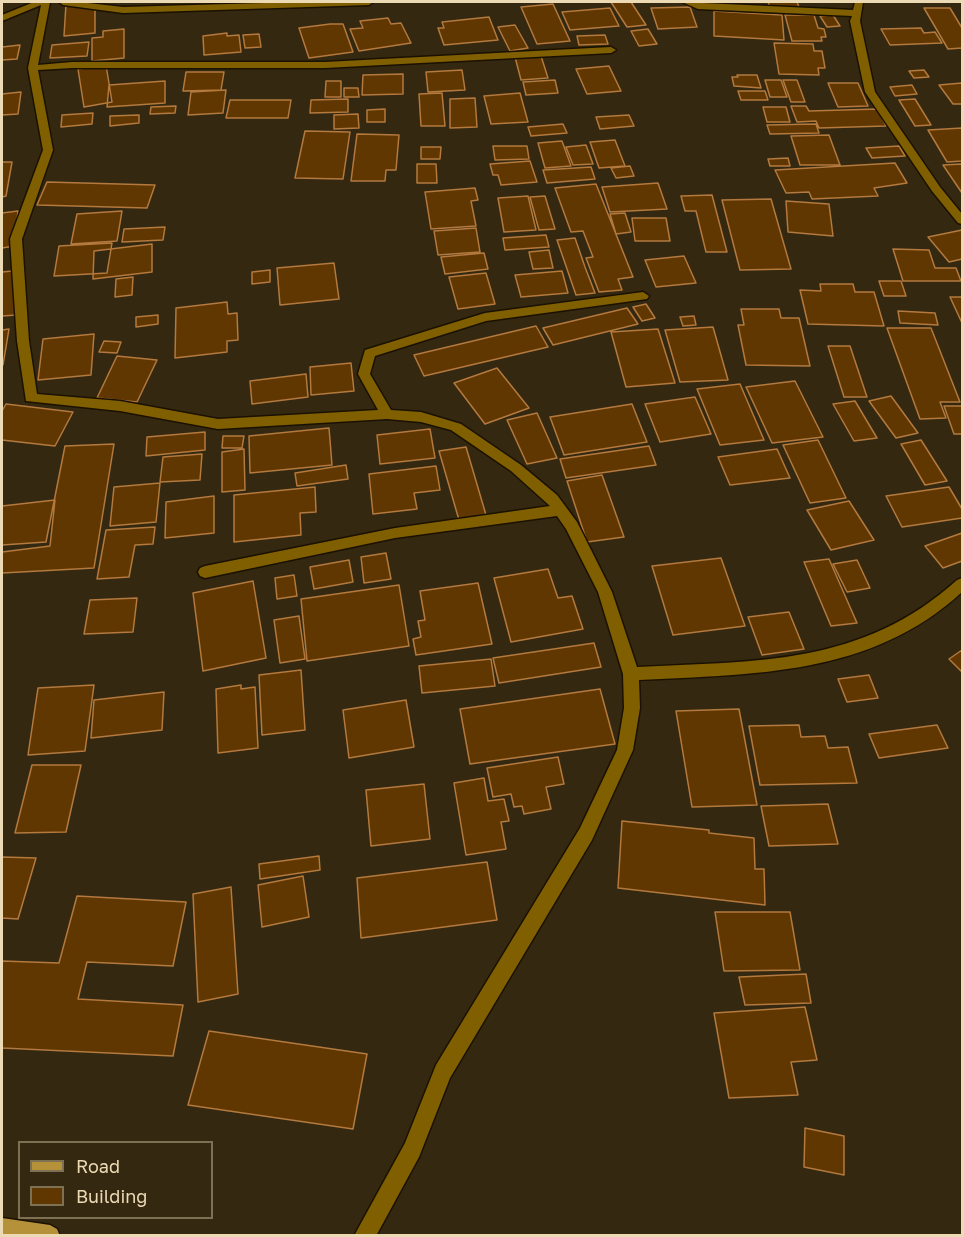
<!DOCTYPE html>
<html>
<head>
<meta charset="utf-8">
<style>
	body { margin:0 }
	#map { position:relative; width:964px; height:1237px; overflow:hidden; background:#342910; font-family:"Golos Text",sans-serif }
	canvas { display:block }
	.frame { position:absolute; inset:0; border:3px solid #ecdab5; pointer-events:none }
	.legend { position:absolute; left:18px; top:1141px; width:195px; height:78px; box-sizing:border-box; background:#342910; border:2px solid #7e7052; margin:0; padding:8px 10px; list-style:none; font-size:18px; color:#ecdab5 }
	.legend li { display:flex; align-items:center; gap:12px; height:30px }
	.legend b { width:30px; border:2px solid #7e7052 }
</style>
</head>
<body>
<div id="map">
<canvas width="964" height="1237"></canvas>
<div class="frame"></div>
<ul class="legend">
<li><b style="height:8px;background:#b59139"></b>Road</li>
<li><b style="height:16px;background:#603701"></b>Building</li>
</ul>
</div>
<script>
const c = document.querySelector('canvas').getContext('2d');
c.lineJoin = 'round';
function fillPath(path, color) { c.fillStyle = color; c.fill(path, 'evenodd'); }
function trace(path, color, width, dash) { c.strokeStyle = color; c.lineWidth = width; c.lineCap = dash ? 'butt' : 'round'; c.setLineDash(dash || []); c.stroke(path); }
const building = new Path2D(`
	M95 2V33L64 36 66 4Z
	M611 2H631L646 25 627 27Z
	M768 2H797L799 7H770Z
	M553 4 570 41 537 44 521 7Z
	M690 7 697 27 658 29 651 8Z
	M610 8 619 26 570 30 562 12Z
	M924 8H950L962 28V48L948 49Z
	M714 11 782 15 784 40 714 36Z
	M785 15H814L818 28 824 29 826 37H821L822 41H792Z
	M833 15 840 26 827 27 820 16Z
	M489 17 498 40 444 45 438 28H444L442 22Z
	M388 18 391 24 401 23 411 43 359 51 350 29 363 28 360 21Z
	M330 24H343L353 52 309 58 299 28Z
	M515 25 528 48 510 51 498 27Z
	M921 28 924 33 935 32 942 43 890 45 881 29Z
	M124 29V58L92 61V38L103 37V31Z
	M648 29 657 44 639 46 631 31Z
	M227 33V36L239 35 241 52 204 55 203 36Z
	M259 34 261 47 245 48 243 35Z
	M605 35 608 44 579 45 577 36Z
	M89 42 87 56 50 58 52 45Z
	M774 43 813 44 814 51H822L825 68H818L819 75 779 74Z
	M20 45 17 59 2 60V47Z
	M541 56 548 78 521 80 515 57Z
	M106 65 112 102 84 107 78 69Z
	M609 66 621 91 587 94 576 69Z
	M462 70 465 90 428 92 426 72Z
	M924 70 929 77 914 78 909 71Z
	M186 72H224L221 90 183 91Z
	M403 74V94L362 95 363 75Z
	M737 75H757L761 88 734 86 732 77H738Z
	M555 80 558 93 526 95 523 82Z
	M765 80H781L787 97H770Z
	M783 80H797L805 102H791Z
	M165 81V103L107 107 109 85Z
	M326 81H341V97H325Z
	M828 83H858L868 106 838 107Z
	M962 83V104H953L939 85Z
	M912 85 917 94 895 96 890 87Z
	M344 88H358L359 97H344Z
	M226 90 223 113 188 115 191 92Z
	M738 91H765L768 100H741Z
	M21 92 18 114 2 115V94Z
	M442 93 445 126H421L419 94Z
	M520 93 528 122 491 124 484 96Z
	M475 98 477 127 450 128V99Z
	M348 99V112L310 113 311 100Z
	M915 99 931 125 915 126 899 100Z
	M230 100H291L288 118H226Z
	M176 106 175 113 150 114 151 107Z
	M791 106H806L809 111 878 109 886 126 819 128 816 121 797 122Z
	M763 107H786L790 122H767Z
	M385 109V122H367V110Z
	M93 113 92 124 61 127 62 115Z
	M358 114 359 128 334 129V115Z
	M139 115V123L110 126V116Z
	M629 115 634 126 600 129 596 117Z
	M563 124 567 133 531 136 528 127Z
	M816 124 819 133 770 134 767 125Z
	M962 128V161L947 162 928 130Z
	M305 131 350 132 343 179 295 178Z
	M357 134 399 135 396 170H386L385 181H351Z
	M829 135 840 165H800L791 136Z
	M615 140 625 166 599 168 590 142Z
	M562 141 571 166 545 168 538 143Z
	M586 145 593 164 573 165 566 147Z
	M493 146H527L529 159 495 160Z
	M899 146 905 156 872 158 866 148Z
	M421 147H441L440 159H421Z
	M788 158 790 166H770L768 159Z
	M530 161 537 182 501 185 498 175H493L490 164Z
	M2 162H12L6 196 2 197Z
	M895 163 907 183 874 188 878 196 812 199 809 192 786 193 775 170Z
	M417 164H436L437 183H417Z
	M962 164V193L943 165Z
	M630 166 634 176 616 178 611 168Z
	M591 167 595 179 547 183 543 170Z
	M47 182 155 185 147 208 37 205Z
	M658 183 667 209 610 212 602 187Z
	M596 184 633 277 618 279 622 290 599 292 586 258 593 257 583 231 571 232 555 188Z
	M475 188 478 200 471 201 476 226 431 229 425 192Z
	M712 195 727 252H706L696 211H685L681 196Z
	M528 196 536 230 504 232 498 198Z
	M545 196 555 229 539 230 530 197Z
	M771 199 791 269 740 270 722 200Z
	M786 201 829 204 833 236 788 232Z
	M18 211 14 246 2 248V213Z
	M122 211 117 241 71 244 77 214Z
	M625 213 631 232 616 234 610 214Z
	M632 218H666L670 241H635Z
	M165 227 163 240 122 242 124 229Z
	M476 228 480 252 438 255 434 231Z
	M962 230V259L949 262 928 237Z
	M546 235 549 247 505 250 503 238Z
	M575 238 585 267 595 293 576 295 557 240Z
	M112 243 107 273 54 276 59 246Z
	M152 244V272L93 279 94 251Z
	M893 249 929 250 935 268H956L961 281H903Z
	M549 250 553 268 533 269 529 252Z
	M484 253 488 269 445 274 441 257Z
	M684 256 696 283 656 287 645 260Z
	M334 263 339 299 280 305 277 268Z
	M23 270 17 315 2 316V272Z
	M270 270V282L252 284V272Z
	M562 271 568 293 521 297 515 275Z
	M486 273 495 304 458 309 449 277Z
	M133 277 132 295 115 297 116 279Z
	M879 281H901L906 296H884Z
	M820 284H853L855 292H874L884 326 808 324 800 290 821 291Z
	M950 297H962V323Z
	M227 302 228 314 237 313 238 340 227 341V352L175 358 176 308Z
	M646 304 655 318 642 321 633 307Z
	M627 308 638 324 553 345 543 328Z
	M741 309H779L781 318H799L810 366 746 365 738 325H744Z
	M898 311 935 313 938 325 900 323Z
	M158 315V324L136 327V317Z
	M694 316 696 325 683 326 680 317Z
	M536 326 548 347 424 376 414 355Z
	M713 327 728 380 680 382 665 330Z
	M887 328H931L960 402H940L946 418 920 419Z
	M9 329 3 365H2V330Z
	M658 329 675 383 626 387 611 332Z
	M94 334 91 375 38 380 43 339Z
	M104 341 121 342 117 353 99 352Z
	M828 346H850L867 397H844Z
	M117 356 157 360 137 402 97 398Z
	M351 363 354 391 311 395 310 367Z
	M497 368 529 408 485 424 454 383Z
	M306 374 308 397 252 404 250 381Z
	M795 381 823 437 772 443 746 387Z
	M740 384 764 440 720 445 697 389Z
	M891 396 918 433 896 438 869 401Z
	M695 397 711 434 660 442 645 404Z
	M855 401 877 438 854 441 833 404Z
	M6 404 73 412 55 446 2 440V411Z
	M632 404 647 442 564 455 550 417Z
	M944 406H962V434H954Z
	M537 413 557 458 527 464 507 420Z
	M329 428 332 465 250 473 249 436Z
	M430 429 435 458 380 464 377 435Z
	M205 432V450L146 456 147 437Z
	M223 436H244L242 448H222Z
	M818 440 846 498 810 503 783 445Z
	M921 440 947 481 925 485 901 444Z
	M114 444 94 568 2 573V545L46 542 65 446Z
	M649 446 656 465 566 478 560 459Z
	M466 447 486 515 459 520 439 451Z
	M244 449 245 490 222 492V452Z
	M777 449 790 478 730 485 718 457Z
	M202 454 200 480 160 482 163 457Z
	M346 465 348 479 297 486 295 473Z
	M436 466 440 490 414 493 417 509 373 514 369 474Z
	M602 475 624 537 587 542 567 481Z
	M160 483 156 522 110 526 114 487Z
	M315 487 316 512 300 513 301 535 234 542V495Z
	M949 487 962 509V518L902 527 886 496Z
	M214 496V533L165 538 166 502Z
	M55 500 50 546 2 552V506Z
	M849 501 874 540 831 550 807 510Z
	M155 527 153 544 135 545 129 577 97 579 106 530Z
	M962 533V561L943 568 925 546Z
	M386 553 391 579 364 583 361 557Z
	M721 558 745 626 673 635 652 566Z
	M829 559 857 623 831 626 804 562Z
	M349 560 353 582 314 589 310 567Z
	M857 560 870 588 847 592 833 564Z
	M548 569 558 598 572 596 583 629 511 642 494 578Z
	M294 575 297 596 277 599 275 578Z
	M253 581 266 658 203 671 193 593Z
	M478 583 492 644 416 655 413 639 421 637 418 621 425 620 420 591Z
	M399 585 409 646 307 661 301 599Z
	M137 598 133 632 84 634 90 600Z
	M789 612 804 649 762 655 748 617Z
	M299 616 305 659 280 663 274 620Z
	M594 643 601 667 499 683 493 658Z
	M962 650V672L949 659Z
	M491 659 495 686 422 693 419 666Z
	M301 670 305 730 262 735 259 675Z
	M869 675 878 698 847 702 838 679Z
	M94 685 85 751 28 755 38 688Z
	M241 685V689L255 687 258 748 218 753 216 689Z
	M600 689 615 744 470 764 460 709Z
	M164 692 162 730 91 738 94 700Z
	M406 700 414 747 349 758 343 710Z
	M739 709 757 805 692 807 676 711Z
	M799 725 801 737 825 736 828 748 848 747 857 783 760 785 749 726Z
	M937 725 948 748 879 758 869 734Z
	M558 757 564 784 546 787 551 809 524 814 522 806 514 807 511 794 493 797 487 768Z
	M32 765H81L66 832 15 833Z
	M484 778 488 801 504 799 509 821 501 822 506 849 466 855 454 783Z
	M424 784 430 839 371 846 366 790Z
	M828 804 838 844 769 846 761 806Z
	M622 821 709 830V833L754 838 755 869H764L765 905 618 888Z
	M319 856 320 870 260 879 259 864Z
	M2 857 36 858 18 919 2 918Z
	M487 862 497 920 361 938 357 878Z
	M303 876 309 917 262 927 258 885Z
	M231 887 238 994 198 1002 193 894Z
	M77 896 186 902 173 966 87 962 78 999 183 1005 173 1056 2 1048V961L59 963Z
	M715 912H790L800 970 724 971Z
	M806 974 811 1003 745 1005 739 977Z
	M805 1007 817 1060 791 1062 798 1095 729 1098 714 1013Z
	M209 1031 367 1054 353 1129 188 1105Z
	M805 1128 844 1136V1175L804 1167Z`);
const minor = new Path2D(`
	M34 2H50L38 65 72 62H325L611 47 616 50 611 53 325 68H72L38 70 53 150 22 239 29 341 37 394 120 401 218 419 378 410 358 374 365 350 485 313 643 292 649 296 647 299 486 321 375 356 370 374 391 410 421 412 461 424 521 465 557 495 577 522 612 592 637 667C756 661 862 666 957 580L962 578V592C871 676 755 674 639 680L640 708 633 750 592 840 450 1078 419 1157 376 1236H354L405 1143 436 1065 580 828 617 750 624 708 623 674 598 592 566 529 557 516 395 538 205 578 200 576 198 572 200 568 205 566 395 528 550 506 511 471 451 430 421 422 387 419 218 429 120 411 26 401 17 341 10 239 43 150 28 68 41 5 2 21V15Z
	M59 2H79L123 7 301 2H373L369 5 123 13 63 5Z
	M682 2 853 10 855 2H863L860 21 875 92 940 187 962 214V224L958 223 932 191 865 92 850 21 852 16 698 9Z`);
const major = new Path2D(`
	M2 1218 50 1225 57 1229 60 1236H2Z`);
fillPath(building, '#603701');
trace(building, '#b3793e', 1.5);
trace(minor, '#1b1100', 3);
trace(major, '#1b1100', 3);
fillPath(minor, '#805f00');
fillPath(major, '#b59139');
</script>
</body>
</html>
